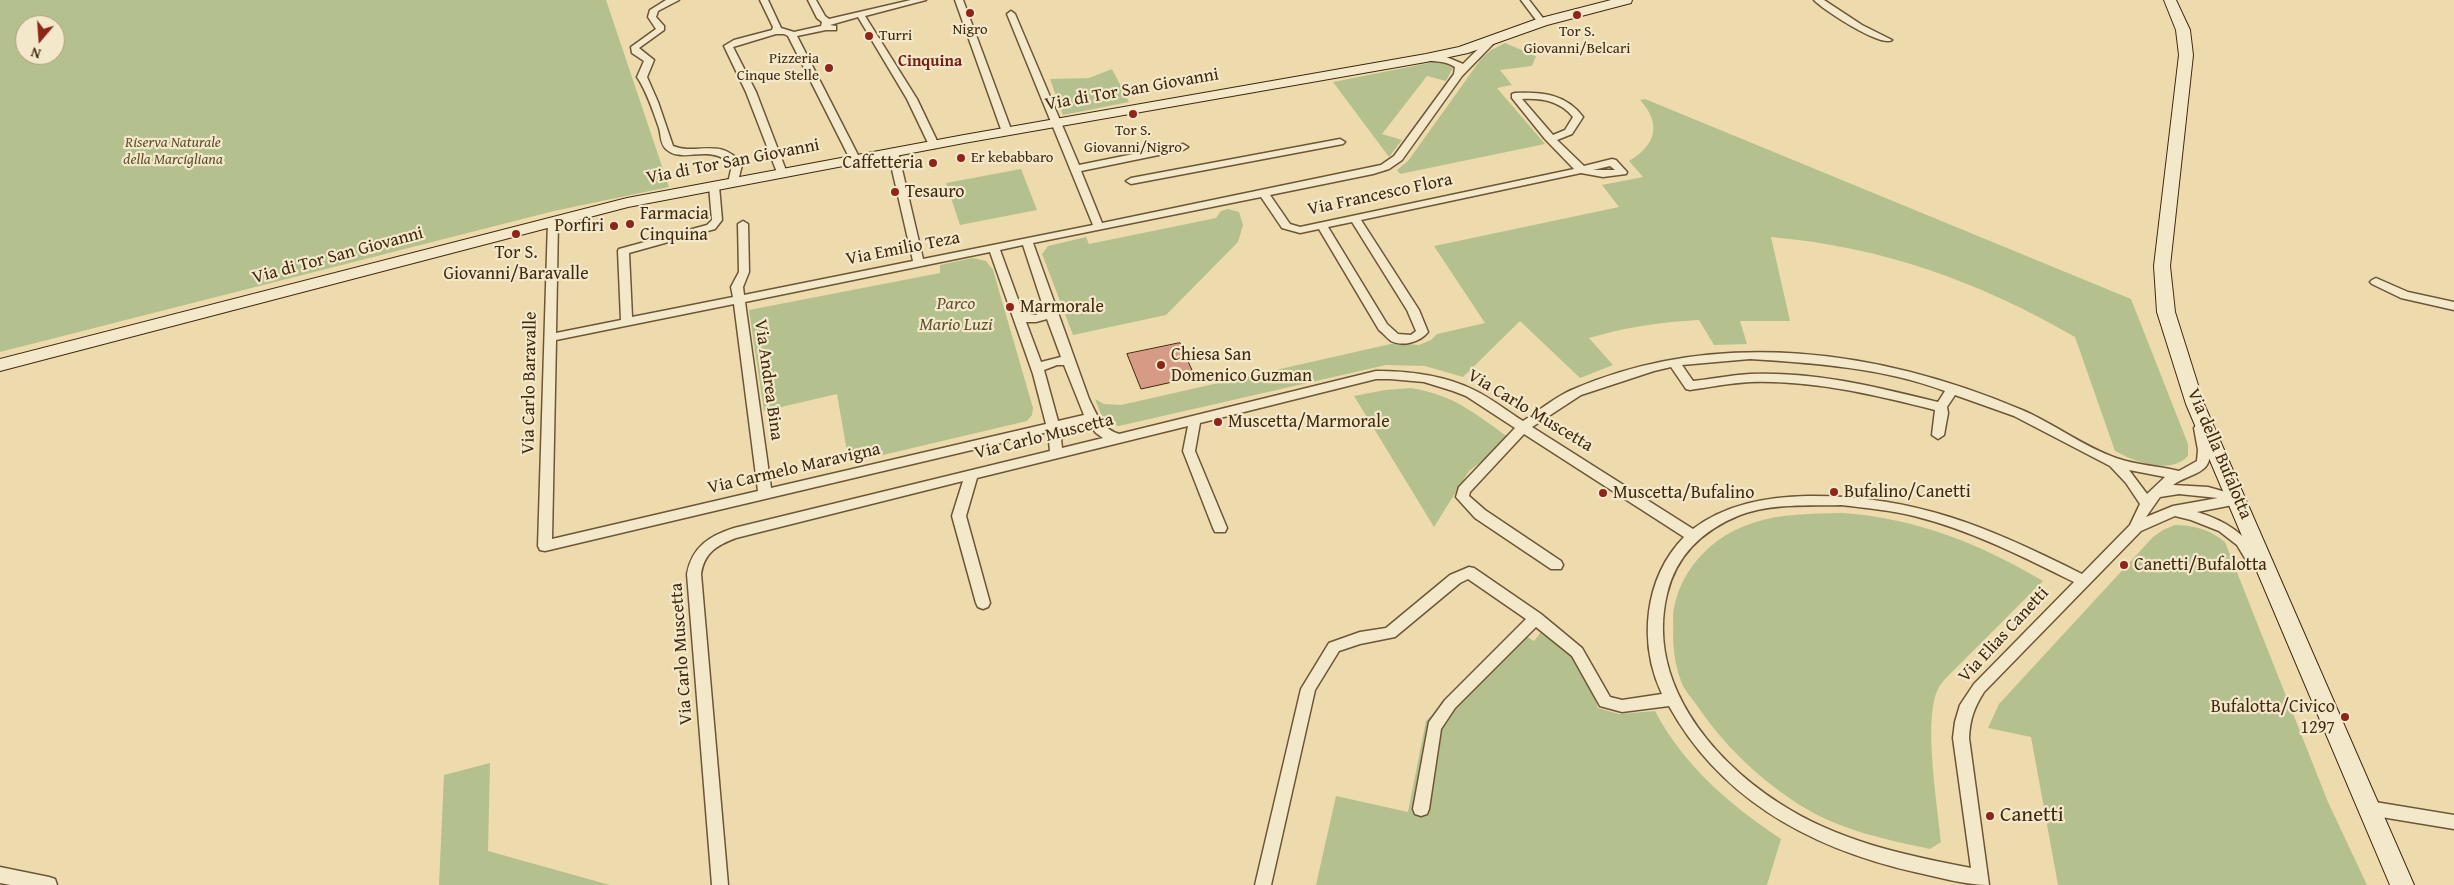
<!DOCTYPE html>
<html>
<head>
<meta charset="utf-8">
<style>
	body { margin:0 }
	#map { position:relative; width:2454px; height:885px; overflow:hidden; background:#eddbae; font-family:"Gentium Book Plus",serif }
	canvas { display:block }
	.north { position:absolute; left:15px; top:15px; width:50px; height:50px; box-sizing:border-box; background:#f3e8ca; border:1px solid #ac9c7f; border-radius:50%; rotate:198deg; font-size:14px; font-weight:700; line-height:20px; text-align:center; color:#41290e }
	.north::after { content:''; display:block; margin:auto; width:18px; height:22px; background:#8f2418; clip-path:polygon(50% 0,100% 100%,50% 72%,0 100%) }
</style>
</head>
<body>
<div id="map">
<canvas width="2454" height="885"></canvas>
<div class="north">N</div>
</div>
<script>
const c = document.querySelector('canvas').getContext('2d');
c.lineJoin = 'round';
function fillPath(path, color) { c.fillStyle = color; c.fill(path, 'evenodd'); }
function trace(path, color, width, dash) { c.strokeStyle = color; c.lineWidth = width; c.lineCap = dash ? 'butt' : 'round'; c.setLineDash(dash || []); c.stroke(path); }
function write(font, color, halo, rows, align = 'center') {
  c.font = font + ' "Gentium Book Plus",serif'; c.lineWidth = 4.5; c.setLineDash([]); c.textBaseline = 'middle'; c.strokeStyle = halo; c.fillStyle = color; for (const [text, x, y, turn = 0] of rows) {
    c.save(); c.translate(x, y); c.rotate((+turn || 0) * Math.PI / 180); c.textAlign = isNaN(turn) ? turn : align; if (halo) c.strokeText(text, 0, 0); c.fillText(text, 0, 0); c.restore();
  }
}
const green = new Path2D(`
	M0 0H606L669 187 554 211 0 352ZM25 25H55V55H25Z
	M1505 43 1536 56 1532 66 1500 70 1512 85 1497 88 1545 144 1400 174 1397 170 1408 161 1481 59 1491 50Z
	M1439 61 1454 66 1446 81 1427 76 1382 134 1402 140 1389 157 1333 82Z
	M1112 69 1129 102 1063 115 1050 79 1089 78Z
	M1645 99 2131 299 2188 444V456C2170 475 2135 462 2115 451L2075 337C1978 281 1883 247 1771 237L1790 321H1740L1747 344 1714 345 1699 320C1661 322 1626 327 1589 338L1613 365 1580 378 1520 321 1463 377 1425 366 1386 365 1119 426 1104 422 1095 399 1104 404 1121 405 1395 343 1419 345 1431 340 1437 334 1485 323 1434 246 1619 207 1602 185 1643 177 1629 161C1656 145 1662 124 1640 100Z
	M1021 169 1037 210 960 225 946 183Z
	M1228 209 1239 212 1243 225 1238 242 1166 315 1073 335 1042 254 1048 246 1086 237 1089 244 1216 218 1221 211Z
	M973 258 986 261 993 270 1033 408 1032 415 1027 421 849 463 837 394 764 411 749 310 940 273V265Z
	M1411 388C1455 395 1475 414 1511 439L1469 471 1434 527 1354 396 1385 390Z
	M1843 513C1915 518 1981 544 2043 581L1949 675C1946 678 1942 682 1939 687 1922 717 1938 806 1941 842L1930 849C1883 839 1835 829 1795 802 1756 776 1724 745 1698 707 1693 700 1687 693 1683 686 1676 670 1673 651 1673 634 1674 626 1672 616 1674 608 1682 567 1714 535 1753 523 1781 513 1813 514 1843 513Z
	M2175 525C2195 525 2210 530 2225 542L2328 802 2367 885H2058L2031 737 1988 728 1999 704 2153 537 2163 530Z
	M1545 627 1580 656 1598 708 1619 714 1655 711C1684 766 1730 805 1781 839L1767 885H1316L1336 796 1408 812 1426 721 1519 632 1534 641Z
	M490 763 488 851 610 885H439L444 775Z`);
const building = new Path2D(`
	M1180 343 1195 377 1141 389 1127 354Z`);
const street = new Path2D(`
	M666 0H679L658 11 656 17 664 26V30L639 48 654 60 647 77 658 102 673 146C697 156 722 136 742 165L737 185 733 186 728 183 732 165C709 142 683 165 666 149 660 144 661 134 659 128 653 111 647 92 637 77L644 61 632 53 631 47 656 29 648 17 650 10Z
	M760 0H768L781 28 794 32 821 26 822 22 817 18 808 0H816L825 16 829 19 911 0H926L865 16 917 99 939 145 937 147 934 148 929 145 907 99 858 17 830 25 836 26V30H826L797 36 860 159 855 162 850 159 788 36 784 34H776L733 47 756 92 787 173 782 176 778 175 746 92 724 46 734 40 772 30 773 27Z
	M955 0H963L1012 132 1010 134H1004L1002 132Z
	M1521 0H1529L1546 22 1545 24H1539Z
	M1814 0H1824L1862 25 1892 40C1882 48 1823 10 1814 0Z
	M1011 11 1015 14 1079 165 1183 144 1188 147 1183 150 1081 171 1102 223 1381 165 1394 156 1454 74 1455 67C1444 60 1435 62 1423 60V56H1444L1463 64 1489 38H1495V42L1462 76 1402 160 1389 169 1373 174 1270 195 1290 224 1300 227 1574 169 1545 139 1512 98V94L1515 93C1542 92 1566 94 1583 117L1572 134 1557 140 1584 166 1612 159 1616 160 1627 172 1626 174 1603 177 1581 173 1361 220 1419 310 1428 332C1420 342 1403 347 1391 341 1387 338 1383 333 1379 330L1319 229 1300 233 1282 228 1261 197 1033 243 1089 399C1097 415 1101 428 1119 434L1376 371C1409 371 1444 375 1474 390 1491 398 1507 411 1523 421 1539 411 1556 396 1574 389 1718 327 1881 350 2022 410 2053 423 2084 447 2116 458 2135 465 2158 466 2179 471L2197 461 2198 450 2194 428 2196 425H2204C2208 431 2208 438 2209 445 2215 475 2191 472 2173 485L2208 487 2243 497 2245 500 2243 503 2197 512C2226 521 2247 534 2261 561L2259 565H2249L2237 545 2219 531 2191 520 2175 516 2141 531 1984 692C1974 708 1970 719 1969 738L1989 885C1966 885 1942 878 1919 873 1815 850 1722 802 1669 706L1622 712 1600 706 1572 656 1536 627 1455 708 1441 729 1429 809 1427 814 1421 816 1415 814 1413 809 1429 722 1445 700 1526 619 1468 579 1460 583 1395 637 1360 644 1339 651 1315 690 1271 885H1255L1301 689 1329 643 1360 632 1386 628 1450 575 1469 567 1474 568 1541 614 1582 648 1610 697 1622 700 1662 694C1638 643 1644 578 1684 537L1524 434 1470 492 1469 496 1485 510 1561 561 1563 565 1561 569H1551L1475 518 1456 497 1459 487 1515 428 1466 396 1453 391 1424 382 1390 379H1376L1200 423 1195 451 1227 528 1225 532H1215L1213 528 1183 451 1188 426 977 478 966 516 990 603 988 607 983 609 978 607 976 603 952 516 963 481 736 538C717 545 704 553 701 574L728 885H712L687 574C692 547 709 536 734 528L1050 451 1048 432 545 551 540 550 538 546 548 221 553 218 558 221 556 333 621 320 618 251 619 249 707 225 712 220 709 186 714 183 719 186 722 220 715 229 629 253 632 317 733 297 731 287 739 272 738 224 743 221 748 224 749 272 743 287 744 295 913 261 888 152 893 149 898 152 923 259 1093 225 1007 14ZM1522 99C1542 98 1560 101 1573 117L1565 130 1553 135ZM1610 166 1615 170H1593ZM1352 222 1407 310 1416 331 1411 335 1398 334 1387 324 1328 227ZM1023 245 1044 309 1036 315 1023 313 1000 250ZM990 252 1033 374 1046 424 771 488 745 302ZM734 304 758 491 552 539 556 340ZM1047 319 1061 357 1041 362 1026 322H1036ZM1750 359C1815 363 1883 368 1945 391L1938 402C1877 387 1813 371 1750 374 1731 375 1712 379 1693 381L1682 365ZM1057 365H1064L1084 415 1058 421 1044 370ZM1671 367 1686 389 1690 390C1710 387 1730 383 1751 382 1813 380 1875 395 1935 410L1932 435 1938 439 1944 435 1948 413 1947 407 1955 395 2014 416 2110 466 2126 483 2140 504 2130 525 2082 574C1989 527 1914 495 1808 496 1767 497 1726 504 1693 529L1532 427 1581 395 1654 371ZM1088 423 1096 433 1103 438 1062 448 1060 430ZM2129 470 2165 477 2147 494ZM2179 494 2218 498 2173 506 2146 517 2160 497ZM1841 505C1866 508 1890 510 1914 516 1970 530 2022 556 2074 582L1974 684 1960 705 1955 722 1953 738 1971 868C1904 855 1837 841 1779 803 1710 758 1646 681 1667 594 1676 555 1703 530 1740 515 1772 503 1808 506 1841 505Z
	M1340 139 1345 142 1343 144 1131 184 1126 181 1131 178Z
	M2376 278 2408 292 2454 302V310L2401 298 2372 284 2370 282 2372 280Z
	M2369 801 2454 815V829L2369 815 2363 813 2361 808 2363 803Z
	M0 867 49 877 55 879 57 885H11L0 883Z`);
const secondary = new Path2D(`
	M1611 0H1632L1631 3 1547 25 1468 53 1426 62 964 143 628 207 0 371V359L627 198 964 135 1426 54 1459 47 1537 19Z
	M2164 0H2176L2190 30 2193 55 2170 266 2175 312 2204 404 2414 885H2390L2186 404 2157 312 2154 266 2179 55 2176 30Z`);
const markers = [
	[970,13,5,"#8f2418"],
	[1577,15,5,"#8f2418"],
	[869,36,5,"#8f2418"],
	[829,68,5,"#8f2418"],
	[1133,114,5,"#8f2418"],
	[961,158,5,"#8f2418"],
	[933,163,5,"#8f2418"],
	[895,192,5,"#8f2418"],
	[630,224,5,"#8f2418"],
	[614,226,5,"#8f2418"],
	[516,234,5,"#8f2418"],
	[1010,307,5,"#8f2418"],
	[1161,365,5,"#8f2418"],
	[1218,422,5,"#8f2418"],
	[1834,492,5,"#8f2418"],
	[1603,493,5,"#8f2418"],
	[2124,565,5,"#8f2418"],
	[2345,717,5,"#8f2418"],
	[1990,816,5,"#8f2418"]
];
const farPoinames = [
	["Nigro",970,30],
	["Tor S.",1577,32],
	["Giovanni/Belcari",1577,49],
	["Turri",879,36,"left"],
	["Pizzeria",819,59,"right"],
	["Cinque Stelle",819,76,"right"],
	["Tor S.",1133,131],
	["Giovanni/Nigro",1133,148],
	["Er kebabbaro",971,158,"left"]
];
const farParknames = [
	["Riserva Naturale",173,143],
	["della Marcigliana",173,160]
];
const farNeighbourhoodnames = [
	["Cinquina",930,62]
];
const streetNames = [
	["Via di Tor San Giovanni",1132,90,-10],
	["Via di Tor San Giovanni",733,162,-11],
	["Via Francesco Flora",1380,195,-12],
	["Via Emilio Teza",903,249,-11],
	["Via di Tor San Giovanni",338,256,-15],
	["Via Andrea Bina",768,380,82],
	["Via Carlo Baravalle",530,383,-89],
	["Via Carlo Muscetta",1530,411,31],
	["Via Carlo Muscetta",1044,437,-14],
	["Via della Bufalotta",2219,454,67],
	["Via Carmelo Maravigna",794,469,-13],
	["Via Elias Canetti",2004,635,-47],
	["Via Carlo Muscetta",682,654,-94]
];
const poiNames = [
	["Caffetteria",923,163,"right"],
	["Tesauro",905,192],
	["Farmacia",640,214],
	["Cinquina",640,235],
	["Porfiri",604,226,"right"],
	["Tor S.",516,253,"center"],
	["Giovanni/Baravalle",516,274,"center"],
	["Marmorale",1020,307],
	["Chiesa San",1171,355],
	["Domenico Guzman",1171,376],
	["Muscetta/Marmorale",1228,422],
	["Bufalino/Canetti",1844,492],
	["Muscetta/Bufalino",1613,493],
	["Canetti/Bufalotta",2134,565],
	["Bufalotta/Civico",2335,707,"right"],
	["1297",2335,728,"right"]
];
const parkNames = [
	["Parco",956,304],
	["Mario Luzi",956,325]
];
const nearPoinames = [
	["Canetti",2000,816]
];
fillPath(green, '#b4c18e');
fillPath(building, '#d59b85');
trace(building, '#41290e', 1);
trace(street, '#6c5636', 3);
trace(secondary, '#41290e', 2);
fillPath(street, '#f3e8ca');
fillPath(secondary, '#f3e8ca');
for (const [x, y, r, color] of markers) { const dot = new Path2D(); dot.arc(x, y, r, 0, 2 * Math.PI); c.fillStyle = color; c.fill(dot); trace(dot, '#f3e8ca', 2); }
write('15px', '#41290e', '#f3e8ca', farPoinames);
write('italic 15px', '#5e4f2e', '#f3e8ca', farParknames);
write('bold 16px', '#7a1f14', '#f3e8ca', farNeighbourhoodnames);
write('18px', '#41290e', '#f3e8ca', streetNames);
write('18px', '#41290e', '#f3e8ca', poiNames, 'left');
write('italic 18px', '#5e4f2e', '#f3e8ca', parkNames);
write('21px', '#41290e', '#f3e8ca', nearPoinames, 'left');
</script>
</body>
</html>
